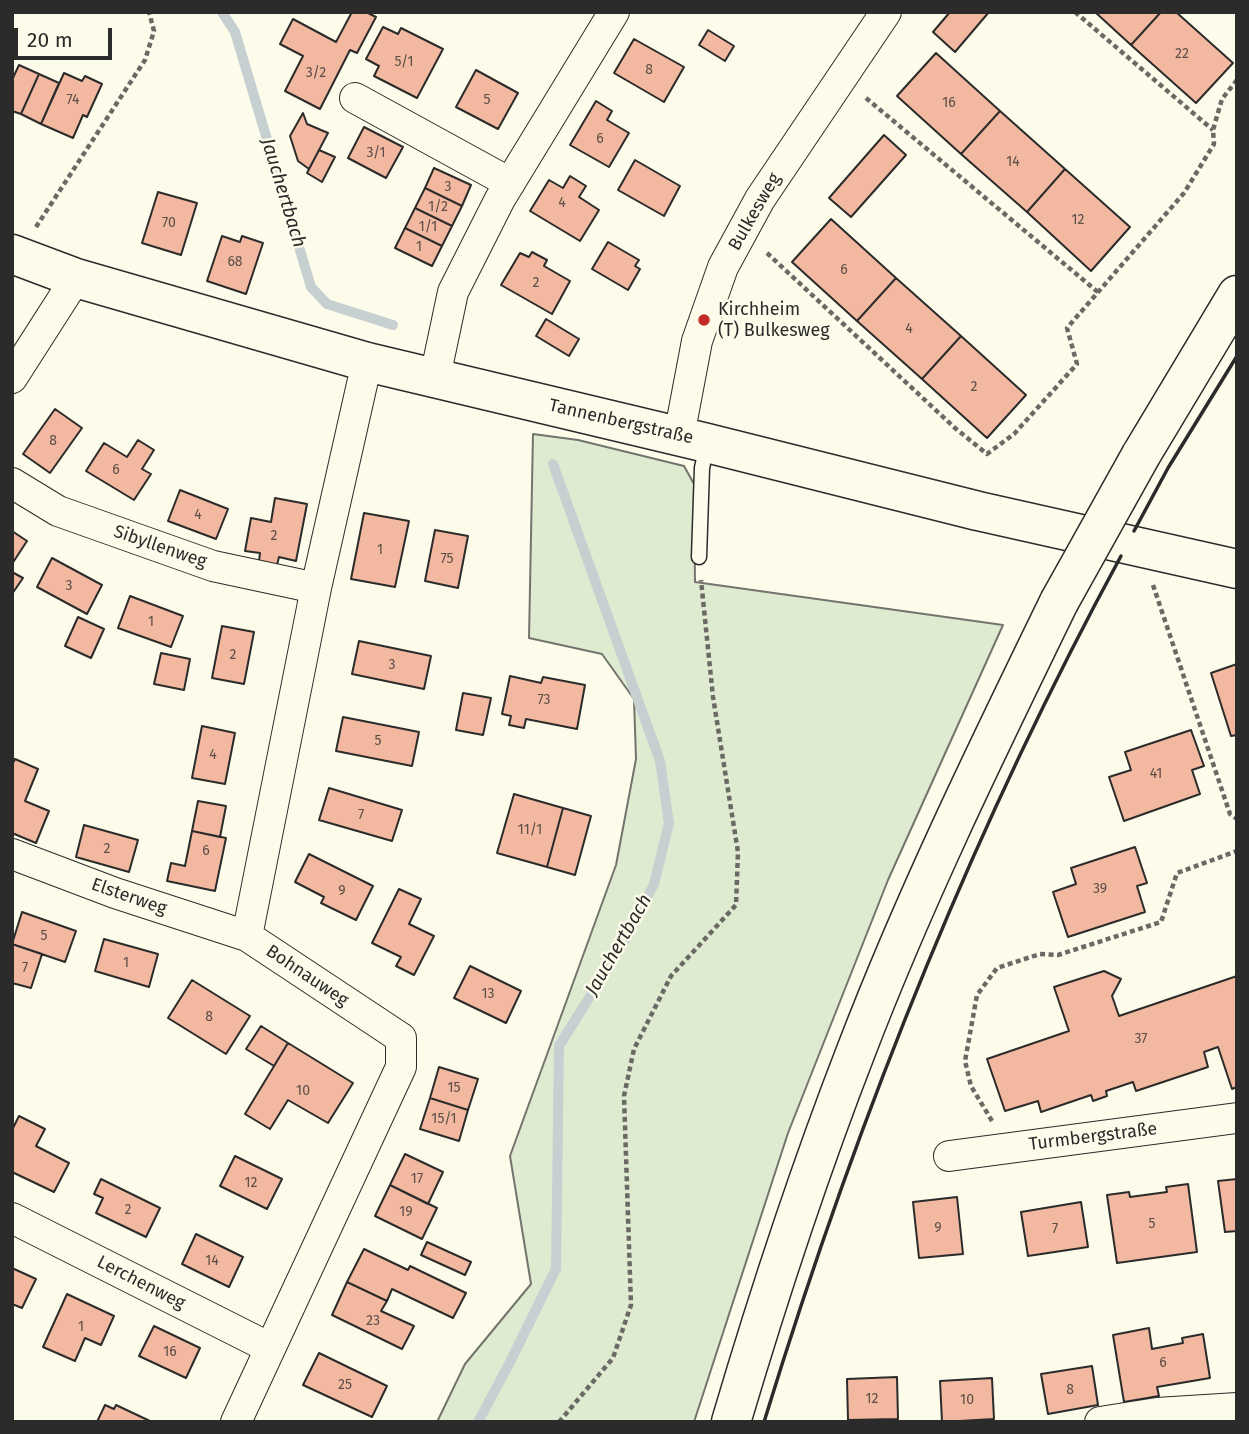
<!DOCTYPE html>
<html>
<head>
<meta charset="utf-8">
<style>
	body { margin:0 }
	#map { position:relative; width:1249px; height:1434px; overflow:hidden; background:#fdfbea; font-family:"Fira Sans",sans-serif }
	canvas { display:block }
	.frame { position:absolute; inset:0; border:14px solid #2b2b2b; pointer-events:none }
	.scale { position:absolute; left:14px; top:28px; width:98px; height:32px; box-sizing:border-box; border:4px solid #2b2b2b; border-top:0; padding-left:9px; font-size:21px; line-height:24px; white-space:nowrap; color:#2b2b2b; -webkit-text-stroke:5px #fdfbea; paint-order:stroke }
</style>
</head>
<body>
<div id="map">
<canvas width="1249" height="1434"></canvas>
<div class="frame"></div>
<div class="scale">20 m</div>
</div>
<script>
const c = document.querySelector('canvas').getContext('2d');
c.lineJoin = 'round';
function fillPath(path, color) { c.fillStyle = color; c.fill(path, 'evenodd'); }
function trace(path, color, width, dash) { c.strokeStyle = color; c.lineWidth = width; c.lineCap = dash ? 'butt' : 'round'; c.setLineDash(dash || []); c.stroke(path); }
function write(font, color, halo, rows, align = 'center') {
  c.font = font + ' "Fira Sans",sans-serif'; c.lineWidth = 5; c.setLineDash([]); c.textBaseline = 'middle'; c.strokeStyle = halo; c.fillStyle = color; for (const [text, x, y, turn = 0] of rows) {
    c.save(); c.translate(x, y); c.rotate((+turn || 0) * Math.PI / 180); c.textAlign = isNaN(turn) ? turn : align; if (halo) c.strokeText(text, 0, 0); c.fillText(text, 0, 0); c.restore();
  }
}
const green = new Path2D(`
	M533 434 578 440 684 466 694 484 695 582 1003 625 888 880 788 1133 694 1422H437L465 1364 531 1284 510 1156 616 865 636 759 634 699 602 654 529 638Z`);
const stream = new Path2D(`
	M222 12 235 32 311 287 327 304 393 325
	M478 1422 509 1364 556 1269 559 1046 624 942 654 884 669 823 660 761 553 464`);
const building = new Path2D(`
	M352 12H366L376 17 357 53 350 50 320 109 285 91 303 56 280 44 293 19 336 42Z
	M950 12H989L955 52 933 32Z
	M1095 12H1161L1131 45Z
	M1161 12H1176L1233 63 1196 103 1131 45Z
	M383 27 398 34 401 28 443 49 417 98 374 76 379 66 366 59Z
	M708 30 734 46 725 61 699 45Z
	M634 39 684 67 664 102 614 73Z
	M936 53 1000 111 961 154 897 96Z
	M19 65 39 74 21 114 12 111V80Z
	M476 70 518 93 498 129 456 107Z
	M64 73 82 81 85 76 102 84 87 117 83 115 73 138 41 124Z
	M39 74 59 83 41 124 21 114Z
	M596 101 612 111 607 120 629 133 609 167 570 145Z
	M1000 111 1065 169 1027 212 961 154Z
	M303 113 307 124 328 133 309 169 298 161 290 136Z
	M364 127 403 147 386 178 348 158Z
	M884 135 906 155 851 217 829 198Z
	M319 150 335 157 322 182 307 173Z
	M635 160 680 186 664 216 618 190Z
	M434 168 471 185 462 206 425 188Z
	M1065 169 1130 227 1091 271 1027 212Z
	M570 176 586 186 579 197 599 210 580 241 530 211 549 180 563 188Z
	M425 188 462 206 452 226 415 208Z
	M158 192 197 203 181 255 142 243Z
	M415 208 452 226 442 246 405 228Z
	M831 219 896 278 857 321 792 262Z
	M405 228 442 246 432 266 395 248Z
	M222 236 240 242 242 236 263 243 246 294 207 281Z
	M608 242 639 260 635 266 640 269 628 290 592 269Z
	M532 252 547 260 544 266 570 281 552 314 501 285 520 253 529 257Z
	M896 278 961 336 922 379 857 321Z
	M546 319 579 339 569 356 536 336Z
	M961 336 1026 395 987 438 922 379Z
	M55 409 82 428 50 473 23 454Z
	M138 440 154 450 142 469 151 474 134 500 86 471 104 443 127 457Z
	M180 490 228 509 216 539 168 521Z
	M275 498 307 504 296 561 279 557 277 565 259 561 260 553 245 551 251 518 271 522Z
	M364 513 409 521 395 587 351 579Z
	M435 530 468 536 458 588 425 581Z
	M12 531 27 541 12 564Z
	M52 558 102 585 87 614 37 587Z
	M12 572 23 578 12 594Z
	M130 596 183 616 171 647 118 628Z
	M78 617 104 629 91 658 65 646Z
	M222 626 254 632 244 684 212 678Z
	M359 641 431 656 424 689 352 674Z
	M161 653 190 659 184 690 154 684Z
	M1237 664V735L1231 736 1211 673Z
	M510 676 541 683 543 677 585 685 577 729 526 719 524 728 509 725 511 716 502 714Z
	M463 693 491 698 483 735 456 730Z
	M343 717 419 732 412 766 336 751Z
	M202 726 235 733 225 784 192 778Z
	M1191 730 1204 766 1192 770 1200 794 1124 821 1109 777 1131 770 1125 752Z
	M15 759 38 769 25 801 49 811 36 843 12 833V765Z
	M329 788 402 810 392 841 319 820Z
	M514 794 563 808 547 867 497 853Z
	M198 801 226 806 220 837 192 831Z
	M563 808 591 816 575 875 547 867Z
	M84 825 138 840 129 872 76 857Z
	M192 831 226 838 215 891 167 881 171 863 185 866Z
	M1135 847 1147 883 1137 886 1145 912 1068 937 1053 892 1076 884 1071 868Z
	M309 854 373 886 356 920 321 903 324 897 295 882Z
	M399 889 421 899 409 924 434 936 414 975 396 966 401 957 372 943Z
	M22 912 76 931 65 962 12 944Z
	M104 939 158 954 149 987 95 971Z
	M12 944 42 954 31 988 12 983Z
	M470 966 521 991 506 1023 454 998Z
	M1104 971 1121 979 1112 996 1119 1016 1237 976V1087L1232 1089 1218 1047 1204 1052 1208 1067 1136 1091 1133 1082 1106 1091 1107 1096 1093 1101 1091 1095 1041 1112 1038 1101 1005 1111 987 1059 1069 1031 1054 987Z
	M192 980 250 1016 226 1054 168 1018Z
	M261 1026 288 1043 274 1066 246 1049Z
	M288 1043 353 1083 328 1123 288 1100 270 1129 245 1114Z
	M439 1067 478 1079 468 1110 430 1098Z
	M430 1098 468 1110 459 1141 420 1129Z
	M19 1116 45 1129 36 1146 69 1163 54 1192 12 1172V1130Z
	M405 1154 443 1172 428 1204 390 1185Z
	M235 1156 282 1179 267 1209 220 1186Z
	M101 1179 160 1208 146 1237 96 1213 103 1198 94 1194Z
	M1237 1179V1231L1225 1232 1218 1181Z
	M1188 1184 1197 1252 1117 1263 1107 1195 1129 1192 1130 1197 1167 1192 1166 1187Z
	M390 1185 437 1208 422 1239 375 1216Z
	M957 1197 963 1254 919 1258 913 1202Z
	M1081 1202 1088 1247 1028 1256 1021 1212Z
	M196 1234 243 1257 229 1287 182 1264Z
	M427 1242 471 1262 465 1275 421 1255Z
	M364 1249 408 1270 410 1266 466 1293 453 1318 392 1289 387 1301 347 1282Z
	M12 1268 36 1279 22 1308 12 1304Z
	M347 1282 387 1301 381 1311 414 1326 402 1349 332 1315Z
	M67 1294 114 1316 101 1345 85 1338 75 1361 43 1347Z
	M154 1326 200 1348 186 1378 139 1356Z
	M1149 1328 1152 1349 1183 1343 1182 1338 1203 1334 1210 1378 1157 1387 1159 1396 1124 1402 1113 1335Z
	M319 1353 387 1386 372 1417 303 1385Z
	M1092 1366 1098 1405 1048 1414 1041 1374Z
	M897 1377 898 1419 848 1420 847 1379Z
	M992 1378 994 1419 942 1422 940 1381Z
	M105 1405 114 1409 116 1405 152 1422H97Z`);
const path = new Path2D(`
	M1075 12 1213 130
	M866 98 1099 293
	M36 227 145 60 154 31 149 12
	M767 253 955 428 987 454 1014 434 1077 364 1067 328 1184 193 1214 144 1213 130 1222 99 1237 80
	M1153 585 1230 814 1237 819
	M992 1121 971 1086 965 1061 977 995 997 968 1040 954 1058 955 1161 922 1177 873 1237 851
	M559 1422 613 1358 631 1305 624 1096 634 1049 671 976 736 905 738 852 713 697 701 580`);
const lane = new Path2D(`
	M699 557 702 468 707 444`);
const street = new Path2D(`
	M355 98 510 183
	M435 377 453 292 500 199 614 12
	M12 378 76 278
	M679 436 697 341 723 267 760 199 886 12
	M12 483 58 511 213 566 316 588
	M12 854 115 893 247 936
	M949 1156 1237 1118
	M12 1218 270 1348
	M236 1422 401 1067V1038L247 936 316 588 367 362
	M1100 1422 1157 1413 1237 1408`);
const secondary = new Path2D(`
	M12 254 76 278 367 362 707 443 978 511 1237 569`);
const primary = new Path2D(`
	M1141 455 1237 295
	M731 1422C768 1297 809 1172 856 1051 915 897 987 750 1059 602`);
const primaryBridge = new Path2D(`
	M1059 602 1141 455`);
const wall = new Path2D(`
	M1134 531 1168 468 1237 356
	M764 1422C856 1122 971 832 1121 556`);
const markers = [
	[704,320,7,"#c62828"]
];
const numberNames = [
	["22",1182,54],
	["5/1",404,62],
	["8",649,70],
	["3/2",316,73],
	["74",73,100],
	["5",487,100],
	["16",949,103],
	["6",600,139],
	["3/1",376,153],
	["14",1013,162],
	["3",448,187],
	["4",562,203],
	["1/2",438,207],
	["12",1078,220],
	["70",169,223],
	["1/1",428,227],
	["1",419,247],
	["68",235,262],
	["6",844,270],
	["2",536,283],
	["4",909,329],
	["2",974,387],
	["8",53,441],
	["6",116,470],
	["4",198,515],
	["2",274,536],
	["1",380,550],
	["75",447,559],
	["3",69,586],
	["1",151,622],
	["2",233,655],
	["3",392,665],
	["73",544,700],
	["5",378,741],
	["4",213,755],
	["41",1156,774],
	["7",361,815],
	["11/1",530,830],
	["2",107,849],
	["6",206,851],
	["39",1100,889],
	["9",342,891],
	["5",44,936],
	["1",126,963],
	["7",25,968],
	["13",488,994],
	["8",209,1017],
	["37",1141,1039],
	["15",454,1088],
	["10",303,1091],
	["15/1",444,1119],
	["17",417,1179],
	["12",251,1183],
	["2",128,1210],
	["19",406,1212],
	["5",1152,1224],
	["9",938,1228],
	["7",1055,1229],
	["14",212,1261],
	["23",373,1321],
	["1",81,1327],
	["16",170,1352],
	["6",1163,1363],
	["25",345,1385],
	["8",1070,1390],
	["12",872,1399],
	["10",967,1400]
];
const streetNames = [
	["Bulkesweg",755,212,-60],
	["Tannenbergstraße",621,422,13],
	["Sibyllenweg",160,547,19],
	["Elsterweg",129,897,19],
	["Bohnauweg",307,976,34],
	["Turmbergstraße",1093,1137,-7],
	["Lerchenweg",141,1283,27]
];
const poiNames = [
	["Kirchheim",718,310],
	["(T) Bulkesweg",718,331]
];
const waterNames = [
	["Jauchertbach",283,193,73],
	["Jauchertbach",619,945,-60]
];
fillPath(green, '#deebd1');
trace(green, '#74746e', 2);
trace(stream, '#c7d0d0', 10);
fillPath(building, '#f2b8a0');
trace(building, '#2b2b2b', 2);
trace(lane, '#2b2b2b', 17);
trace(street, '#2b2b2b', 32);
trace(secondary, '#2b2b2b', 41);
trace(primary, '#2b2b2b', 41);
trace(path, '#6a6964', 4.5, [5, 3.5]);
trace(lane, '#fdfbea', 14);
trace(street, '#fdfbea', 30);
trace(secondary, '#fdfbea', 38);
trace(primary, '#fdfbea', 38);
trace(primaryBridge, '#2b2b2b', 41, []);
trace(primaryBridge, '#fdfbea', 38);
trace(wall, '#2b2b2b', 3.5);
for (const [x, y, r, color] of markers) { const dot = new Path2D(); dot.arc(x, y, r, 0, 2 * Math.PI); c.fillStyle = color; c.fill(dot); trace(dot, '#fdfbea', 2.5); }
write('14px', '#5d4e48', null, numberNames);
write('18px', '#2b2b2b', '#fdfbea', streetNames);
write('18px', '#2b2b2b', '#fdfbea', poiNames, 'left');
write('italic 19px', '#2b2b2b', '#fdfbea', waterNames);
</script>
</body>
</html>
